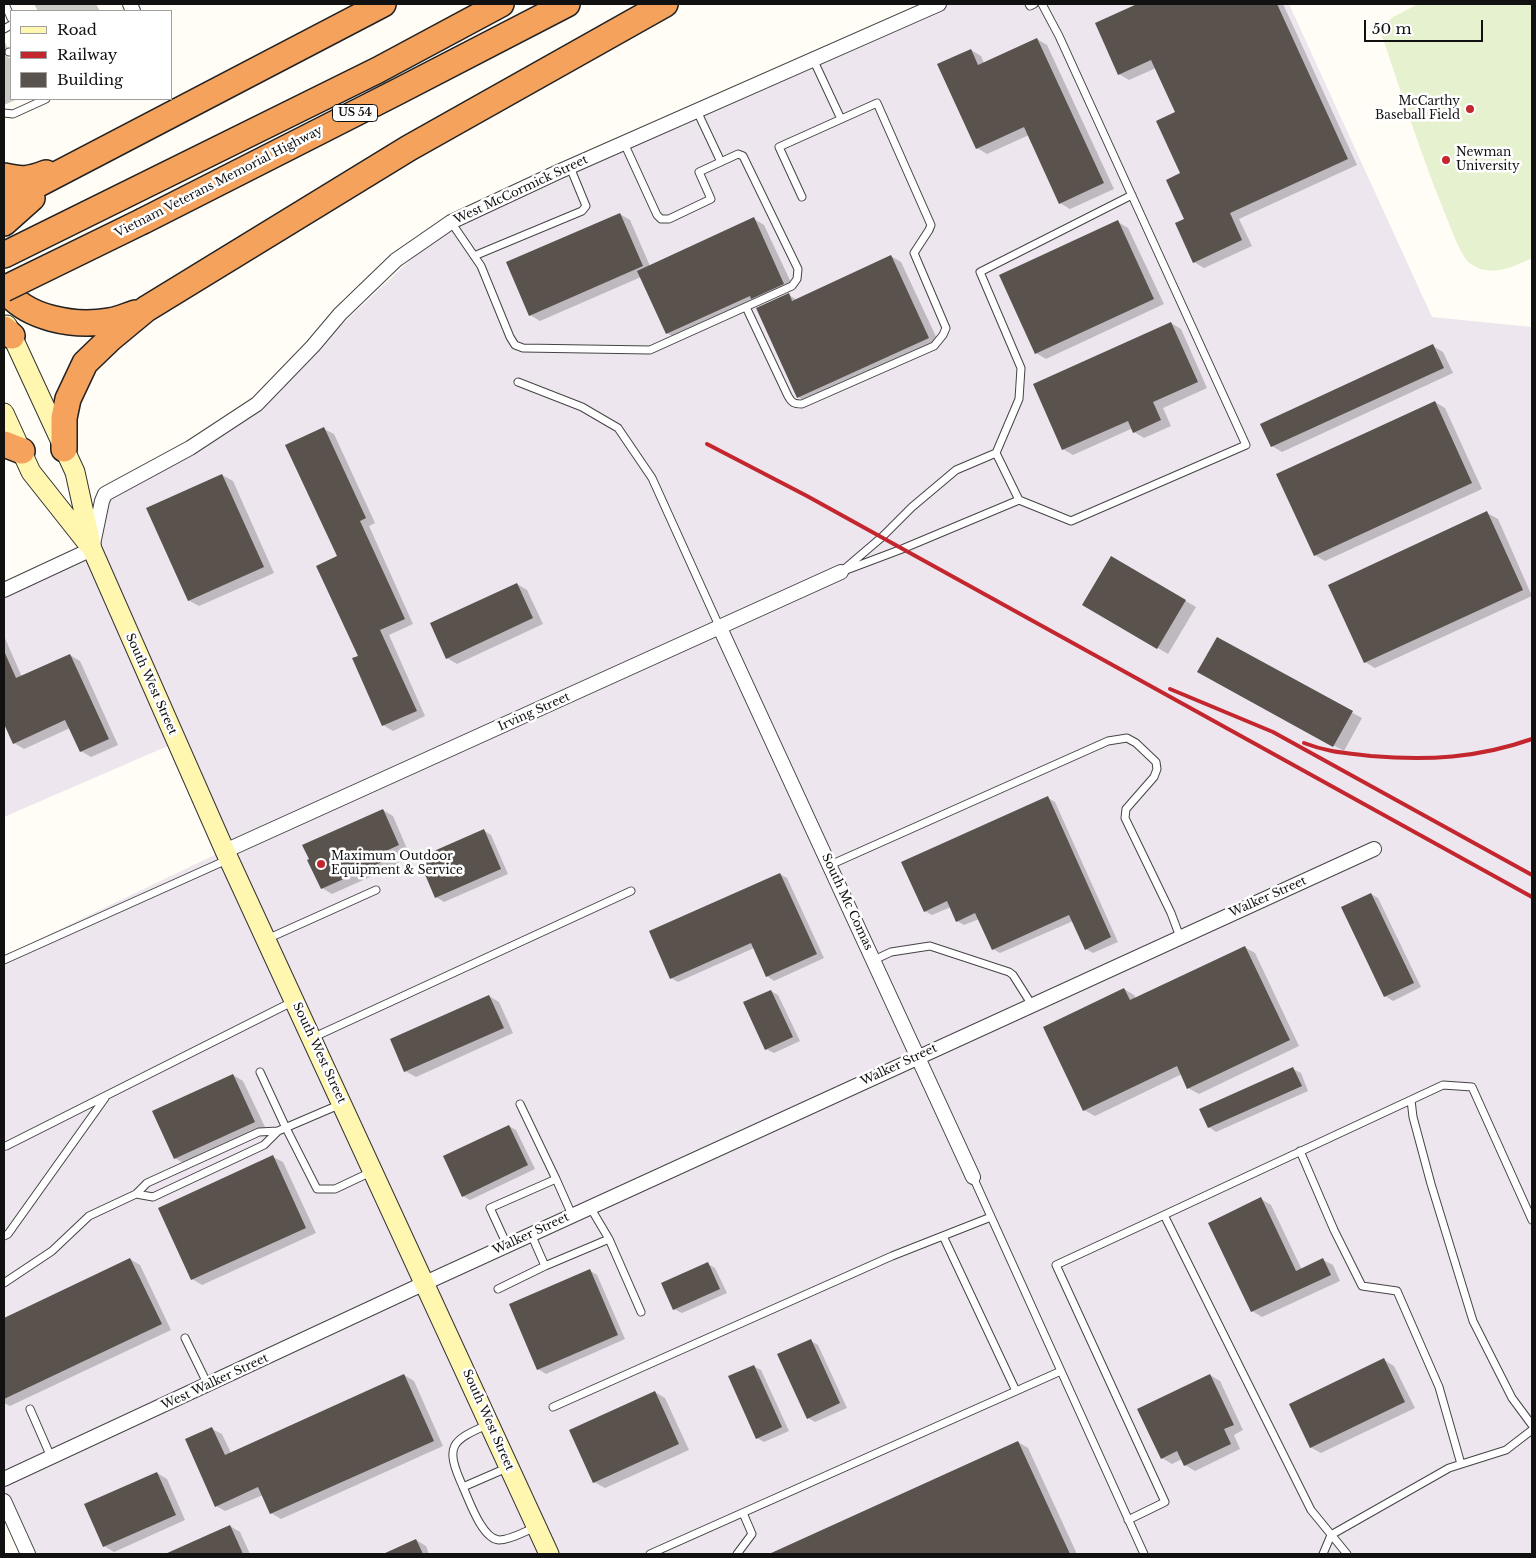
<!DOCTYPE html>
<html>
<head>
<meta charset="utf-8">
<style>
	body { margin:0 }
	#map { position:relative; width:1536px; height:1558px; overflow:hidden; background:#fffdf5; font-family:"Libre Baskerville",serif }
	canvas { display:block }
	.frame { position:absolute; inset:0; border:5px solid #111; pointer-events:none }
	.legend { position:absolute; left:10px; top:10px; width:162px; height:90px; box-sizing:border-box; background:#fff; border:1px solid #a0a0a0; margin:0; padding:6px 9px; list-style:none; font-size:15px; color:#111 }
	.legend li { display:flex; align-items:center; gap:10px; height:25px }
	.legend b { width:25px; border:1px solid #a0a0a0 }
	.scale { position:absolute; left:1364px; top:20px; width:119px; height:22px; box-sizing:border-box; border:2px solid #111; border-top:0; padding-left:6px; font-size:15px; line-height:18px; white-space:nowrap; color:#111; -webkit-text-stroke:4px #fff; paint-order:stroke }
</style>
</head>
<body>
<div id="map">
<canvas width="1536" height="1558"></canvas>
<div class="frame"></div>
<ul class="legend">
<li><b style="height:6px;background:#fff6b0"></b>Road</li>
<li><b style="height:6px;background:#c4262e"></b>Railway</li>
<li><b style="height:14px;background:#5a524d"></b>Building</li>
</ul>
<div class="scale">50 m</div>
</div>
<script>
const c = document.querySelector('canvas').getContext('2d');
c.lineJoin = 'round';
function fillPath(path, color) { c.fillStyle = color; c.fill(path, 'evenodd'); }
function trace(path, color, width, dash) { c.strokeStyle = color; c.lineWidth = width; c.lineCap = dash ? 'butt' : 'round'; c.setLineDash(dash || []); c.stroke(path); }
function write(font, color, halo, rows, align = 'center') {
  c.font = font + ' "Libre Baskerville",serif'; c.lineWidth = 5; c.setLineDash([]); c.textBaseline = 'middle'; c.strokeStyle = halo; c.fillStyle = color; for (const [text, x, y, turn = 0] of rows) {
    c.save(); c.translate(x, y); c.rotate((+turn || 0) * Math.PI / 180); c.textAlign = isNaN(turn) ? turn : align; if (halo) c.strokeText(text, 0, 0); c.fillText(text, 0, 0); c.restore();
  }
}
const industrial = new Path2D(`
	M935 4H1289L1432 317 1532 327V1554H28L4 1501V956L225 850 177 742 4 817V590L92 549 102 501 257 404 451 222Z`);
const pitch = new Path2D(`
	M1418 4H1532V258C1513 267 1491 278 1471 264 1461 257 1453 233 1448 221 1422 159 1402 94 1380 30L1393 17Z`);
const shadow = new Path2D(`
	M34 4H96L100 11H38Z
	M1140 4H1283L1357 165 1239 219 1252 246 1204 268 1194 262 1186 220 1177 113 1156 68 1129 80 1119 74 1096 24Z
	M1037 39 1047 45 1114 189 1070 209 1060 203 1029 135 987 154 977 148 971 50 981 56 984 63Z
	M4 40 8 49 6 51V56L11 59V99H18L4 105Z
	M620 214 630 220 650 266 754 219 764 225 794 289 762 304 759 302 677 339 667 333 641 277 540 321 530 315Z
	M1118 222 1128 228 1164 304 1046 359 1036 353Z
	M891 256 901 262 939 343 808 403 798 397 789 295 797 300Z
	M1171 323 1181 329 1207 388 1163 408 1171 426 1144 438 1134 432 1133 428 1073 455 1063 449Z
	M1433 346 1443 352 1453 373 1282 452 1272 446Z
	M1435 402 1445 408 1482 489 1325 561 1315 555Z
	M324 429 334 434 375 523 369 526 413 624 389 635 425 716 393 731 383 725 359 656 338 557Z
	M222 475 233 481 274 573 199 606 188 600Z
	M1487 513 1498 519 1532 596 1375 668 1365 662Z
	M1112 557 1196 607 1168 654 1084 604Z
	M517 584 527 590 543 624 457 664 447 658Z
	M4 636 22 677 70 655 80 661 118 745 91 757 81 751 70 728 24 749 14 743 4 721Z
	M1217 639 1362 718 1344 751 1199 672Z
	M1048 798 1055 802 1118 942 1093 953 1086 949 1073 921 1000 953 993 949 979 919 964 925 957 921 951 907 932 915 925 911Z
	M383 810 393 816 408 851 395 856 399 864 332 894 322 888Z
	M483 830 491 835 508 874 444 902 436 897Z
	M780 874 787 878 824 958 774 981 767 976 754 948 678 982 671 978Z
	M1371 894 1378 898 1421 987 1393 1001 1385 996Z
	M1244 947 1255 953 1299 1046 1199 1094 1188 1088 1182 1074 1095 1116 1084 1110 1124 989 1134 995 1136 999Z
	M771 991 778 995 800 1041 774 1053 766 1049Z
	M489 996 499 1002 513 1033 416 1077 405 1071Z
	M1293 1069 1301 1073 1308 1091 1216 1132 1209 1127Z
	M233 1075 243 1081 265 1127 185 1164 175 1158Z
	M509 1126 516 1130 535 1169 470 1200 463 1196Z
	M273 1157 283 1162 316 1233 202 1285 192 1279Z
	M1261 1199 1271 1205 1302 1270 1323 1260 1333 1265 1340 1281 1262 1317 1252 1311Z
	M130 1259 140 1265 171 1330 10 1406 4 1403V1319Z
	M708 1264 715 1268 727 1293 682 1313 674 1309Z
	M589 1270 597 1275 625 1339 546 1374 538 1369 510 1305Z
	M811 1341 818 1345 847 1408 815 1422 808 1418Z
	M1384 1360 1394 1366 1415 1408 1321 1453 1310 1447Z
	M753 1366 761 1370 789 1431 764 1442 757 1438Z
	M404 1375 414 1381 443 1446 281 1519 271 1513 263 1495 225 1511 216 1506 212 1429 222 1434 231 1453Z
	M1210 1375 1220 1381 1243 1430 1234 1435 1240 1449 1195 1471 1185 1465 1182 1459 1172 1464 1162 1458Z
	M655 1392 665 1398 689 1450 605 1488 594 1482Z
	M1018 1442 1028 1448 1077 1554H772Z
	M157 1473 167 1479 185 1520 114 1552 104 1546Z
	M230 1526 240 1532 250 1554H168Z
	M416 1540 426 1546 429 1554H386Z`);
const building = new Path2D(`
	M1137 4H1277L1348 159 1230 213 1242 240 1193 263 1175 223 1184 219 1166 180 1180 173 1156 121 1175 112 1151 60 1118 75 1095 23Z
	M1037 38 1104 183 1059 204 1024 127 976 149 937 64 971 49 978 65Z
	M620 213 643 266 529 316 506 262Z
	M754 217 784 284 751 299 750 296 666 334 637 271Z
	M1118 220 1154 299 1035 354 999 275Z
	M891 255 929 338 797 398 756 308 789 293 792 301Z
	M1171 322 1198 382 1153 402 1161 420 1133 433 1128 421 1062 450 1033 384Z
	M1433 344 1444 368 1271 447 1260 424Z
	M1435 401 1472 483 1314 556 1276 474Z
	M324 427 366 518 360 521 405 619 380 630 417 711 382 726 352 658 358 656 316 566 337 556 285 445Z
	M222 474 264 567 188 601 146 508Z
	M1487 511 1523 590 1364 663 1328 585Z
	M1111 556 1186 600 1157 649 1082 605Z
	M517 583 533 618 446 659 430 623Z
	M1217 637 1353 711 1333 747 1197 672Z
	M4 651 16 678 70 654 109 739 80 752 65 720 13 744 4 724Z
	M1048 796 1111 937 1085 950 1069 915 992 950 975 913 956 922 947 901 924 912 901 862Z
	M383 809 399 845 386 851 389 859 321 889 307 860 309 859 302 845Z
	M484 829 501 869 435 898 418 858Z
	M780 873 817 954 766 977 751 943 670 979 649 931Z
	M1371 893 1414 983 1384 997 1341 907Z
	M1245 946 1290 1040 1187 1089 1177 1066 1083 1111 1043 1027 1124 988 1130 1000Z
	M771 990 793 1037 765 1050 743 1002Z
	M489 995 504 1028 404 1072 390 1039Z
	M1293 1067 1302 1086 1208 1128 1199 1109Z
	M233 1074 255 1122 174 1159 152 1111Z
	M509 1125 528 1165 462 1197 443 1156Z
	M273 1155 306 1228 191 1280 158 1208Z
	M1261 1197 1296 1271 1323 1258 1331 1275 1251 1312 1208 1223Z
	M130 1258 162 1324 4 1399V1318Z
	M708 1262 720 1289 673 1310 661 1283Z
	M590 1269 618 1335 537 1370 509 1304Z
	M811 1339 840 1403 807 1419 777 1354Z
	M1384 1358 1405 1402 1310 1448 1289 1404Z
	M754 1365 782 1427 756 1439 728 1376Z
	M404 1374 434 1441 270 1514 258 1487 215 1507 185 1439 212 1427 225 1455Z
	M1210 1374 1234 1425 1224 1429 1231 1444 1184 1466 1177 1451 1161 1459 1137 1409Z
	M655 1391 679 1444 593 1483 569 1430Z
	M1018 1441 1070 1554H769Z
	M157 1472 176 1515 103 1547 84 1504Z
	M230 1525 243 1554H165Z
	M416 1539 423 1554H383Z`);
const service = new Path2D(`
	M5 4 11 18
	M1029 4 1030 6 1034 4
	M4 29 11 25
	M9 52H11
	M813 59 841 119
	M697 111 721 162
	M4 113 13 114 46 99
	M451 222 481 266 510 337 515 345 523 348 650 350 792 286 797 279 798 269 743 156 738 154 699 172 711 199 669 219H661L657 215 624 143
	M474 256 582 211 586 206 570 167
	M746 307 788 396C792 403 794 404 802 404L934 346 943 335 946 328 914 253 929 230 931 225 877 103 779 147 802 197
	M518 382 582 407 618 428 652 478 720 628
	M996 453 1019 399 1021 368 980 272 1132 195
	M1019 500 902 549 841 572 882 537 912 507 956 470 996 453 1019 500 1071 521 1246 445 1059 36 1042 4
	M830 865 1108 741 1127 738 1136 743 1156 762 1157 769 1154 777 1126 809 1125 818 1171 913 1180 937
	M267 939 376 890
	M4 960 229 859
	M874 960 891 952 930 946 1009 972 1013 975 1032 1005
	M312 1038 631 891
	M260 1072 286 1128 317 1189H335L371 1172
	M1411 1100 1413 1117 1431 1184 1473 1321 1512 1398 1532 1425
	M520 1104 556 1179
	M6 1146 292 1002
	M1300 1151 1334 1230 1362 1286 1397 1291 1439 1387 1461 1464
	M973 1177 1144 1554
	M136 1194 153 1197 264 1145 278 1131
	M590 1207 609 1239
	M1164 1215 1443 1085 1472 1087 1532 1220
	M531 1234 545 1266
	M4 1236 8 1234 105 1098
	M943 1236 1016 1391
	M507 1245 490 1208 556 1179 572 1215
	M4 1283 52 1251 89 1216 136 1194 147 1183 259 1132 278 1131 341 1104
	M498 1289 545 1266 609 1239 641 1312
	M185 1338 208 1385
	M553 1407 892 1256 991 1217
	M30 1409 51 1457
	M509 1467 463 1487C469 1500 482 1539 499 1540 511 1540 525 1531 536 1527
	M463 1487C444 1445 451 1441 489 1424
	M1128 1520 1165 1502 1056 1265 1164 1215 1311 1510 1347 1554
	M650 1554 1061 1371
	M737 1554 752 1534 743 1513
	M1323 1554 1331 1535 1449 1468 1506 1450 1532 1430`);
const minor = new Path2D(`
	M130 4 133 11
	M4 590 92 549 102 501 105 494 190 448 257 404 313 346 340 314 396 260 451 222 558 172 939 4
	M720 628 973 1177
	M225 851 841 572
	M4 1479 425 1283 1374 849
	M4 1501 28 1554`);
const secondary = new Path2D(`
	M7 325 75 472 92 549 225 851 549 1554
	M4 413 31 472 88 544`);
const motorway = new Path2D(`
	M4 176C22 180 28 180 46 173
	M4 202 383 4
	M143 221 395 93 567 4
	M4 223 32 198
	M4 255 378 70 501 4
	M4 288C25 319 75 327 109 321 118 320 126 316 135 313
	M4 329 12 336
	M4 444 22 451
	M64 449V418L68 399 85 363 111 338 146 309 409 148 665 4`);
const rail = new Path2D(`
	M707 444 807 496 1532 897
	M1170 689 1273 732 1532 875
	M1304 743C1327 752 1346 753 1371 756 1427 761 1478 758 1532 739`);
const motorwayBridge = new Path2D(`
	M4 289 143 221`);
const markers = [
	[1470,109,5,"#c4262e"],
	[1446,160,5,"#c4262e"],
	[321,864,5,"#c4262e"]
];
const shields = [
	[355,113,45]
];
const shieldNames = [
	["US 54",355,113]
];
const poiNames = [
	["McCarthy",1460,102,"right"],
	["Baseball Field",1460,116,"right"],
	["Newman",1456,153],
	["University",1456,167],
	["Maximum Outdoor",331,857],
	["Equipment & Service",331,871]
];
const streetNames = [
	["Vietnam Veterans Memorial Highway",219,182,-27],
	["West McCormick Street",521,190,-25],
	["South West Street",151,684,66],
	["Irving Street",534,712,-24],
	["Walker Street",1268,897,-24],
	["South Mc Comas",847,902,65],
	["South West Street",319,1053,65],
	["Walker Street",899,1065,-25],
	["Walker Street",531,1234,-25],
	["West Walker Street",215,1382,-25],
	["South West Street",488,1420,66]
];
fillPath(industrial, '#eee6ef');
fillPath(pitch, '#e6f2cf');
fillPath(shadow, '#0003');
fillPath(building, '#5a524d');
trace(service, '#444', 9);
trace(minor, '#444', 16);
trace(secondary, '#333', 21);
trace(motorway, '#222', 28);
trace(service, '#fff', 7);
trace(minor, '#fff', 14);
trace(secondary, '#fff6b0', 19);
trace(motorway, '#f5a25d', 25);
trace(rail, '#c4262e', 4);
trace(motorwayBridge, '#222', 28, []);
trace(motorwayBridge, '#f5a25d', 25);
for (const [x, y, r, color] of markers) { const dot = new Path2D(); dot.arc(x, y, r, 0, 2 * Math.PI); c.fillStyle = color; c.fill(dot); trace(dot, '#fff', 2); }
for (const [x, y, w] of shields) { const box = new Path2D(); box.roundRect(x - w / 2, y - 8.5, w, 17, 4); c.fillStyle = '#fff'; c.fill(box); trace(box, '#111', 1); }
write('bold 11px', '#111', null, shieldNames);
write('12px', '#111', '#fff', poiNames, 'left');
write('12px', '#111', '#fff', streetNames);
</script>
</body>
</html>
